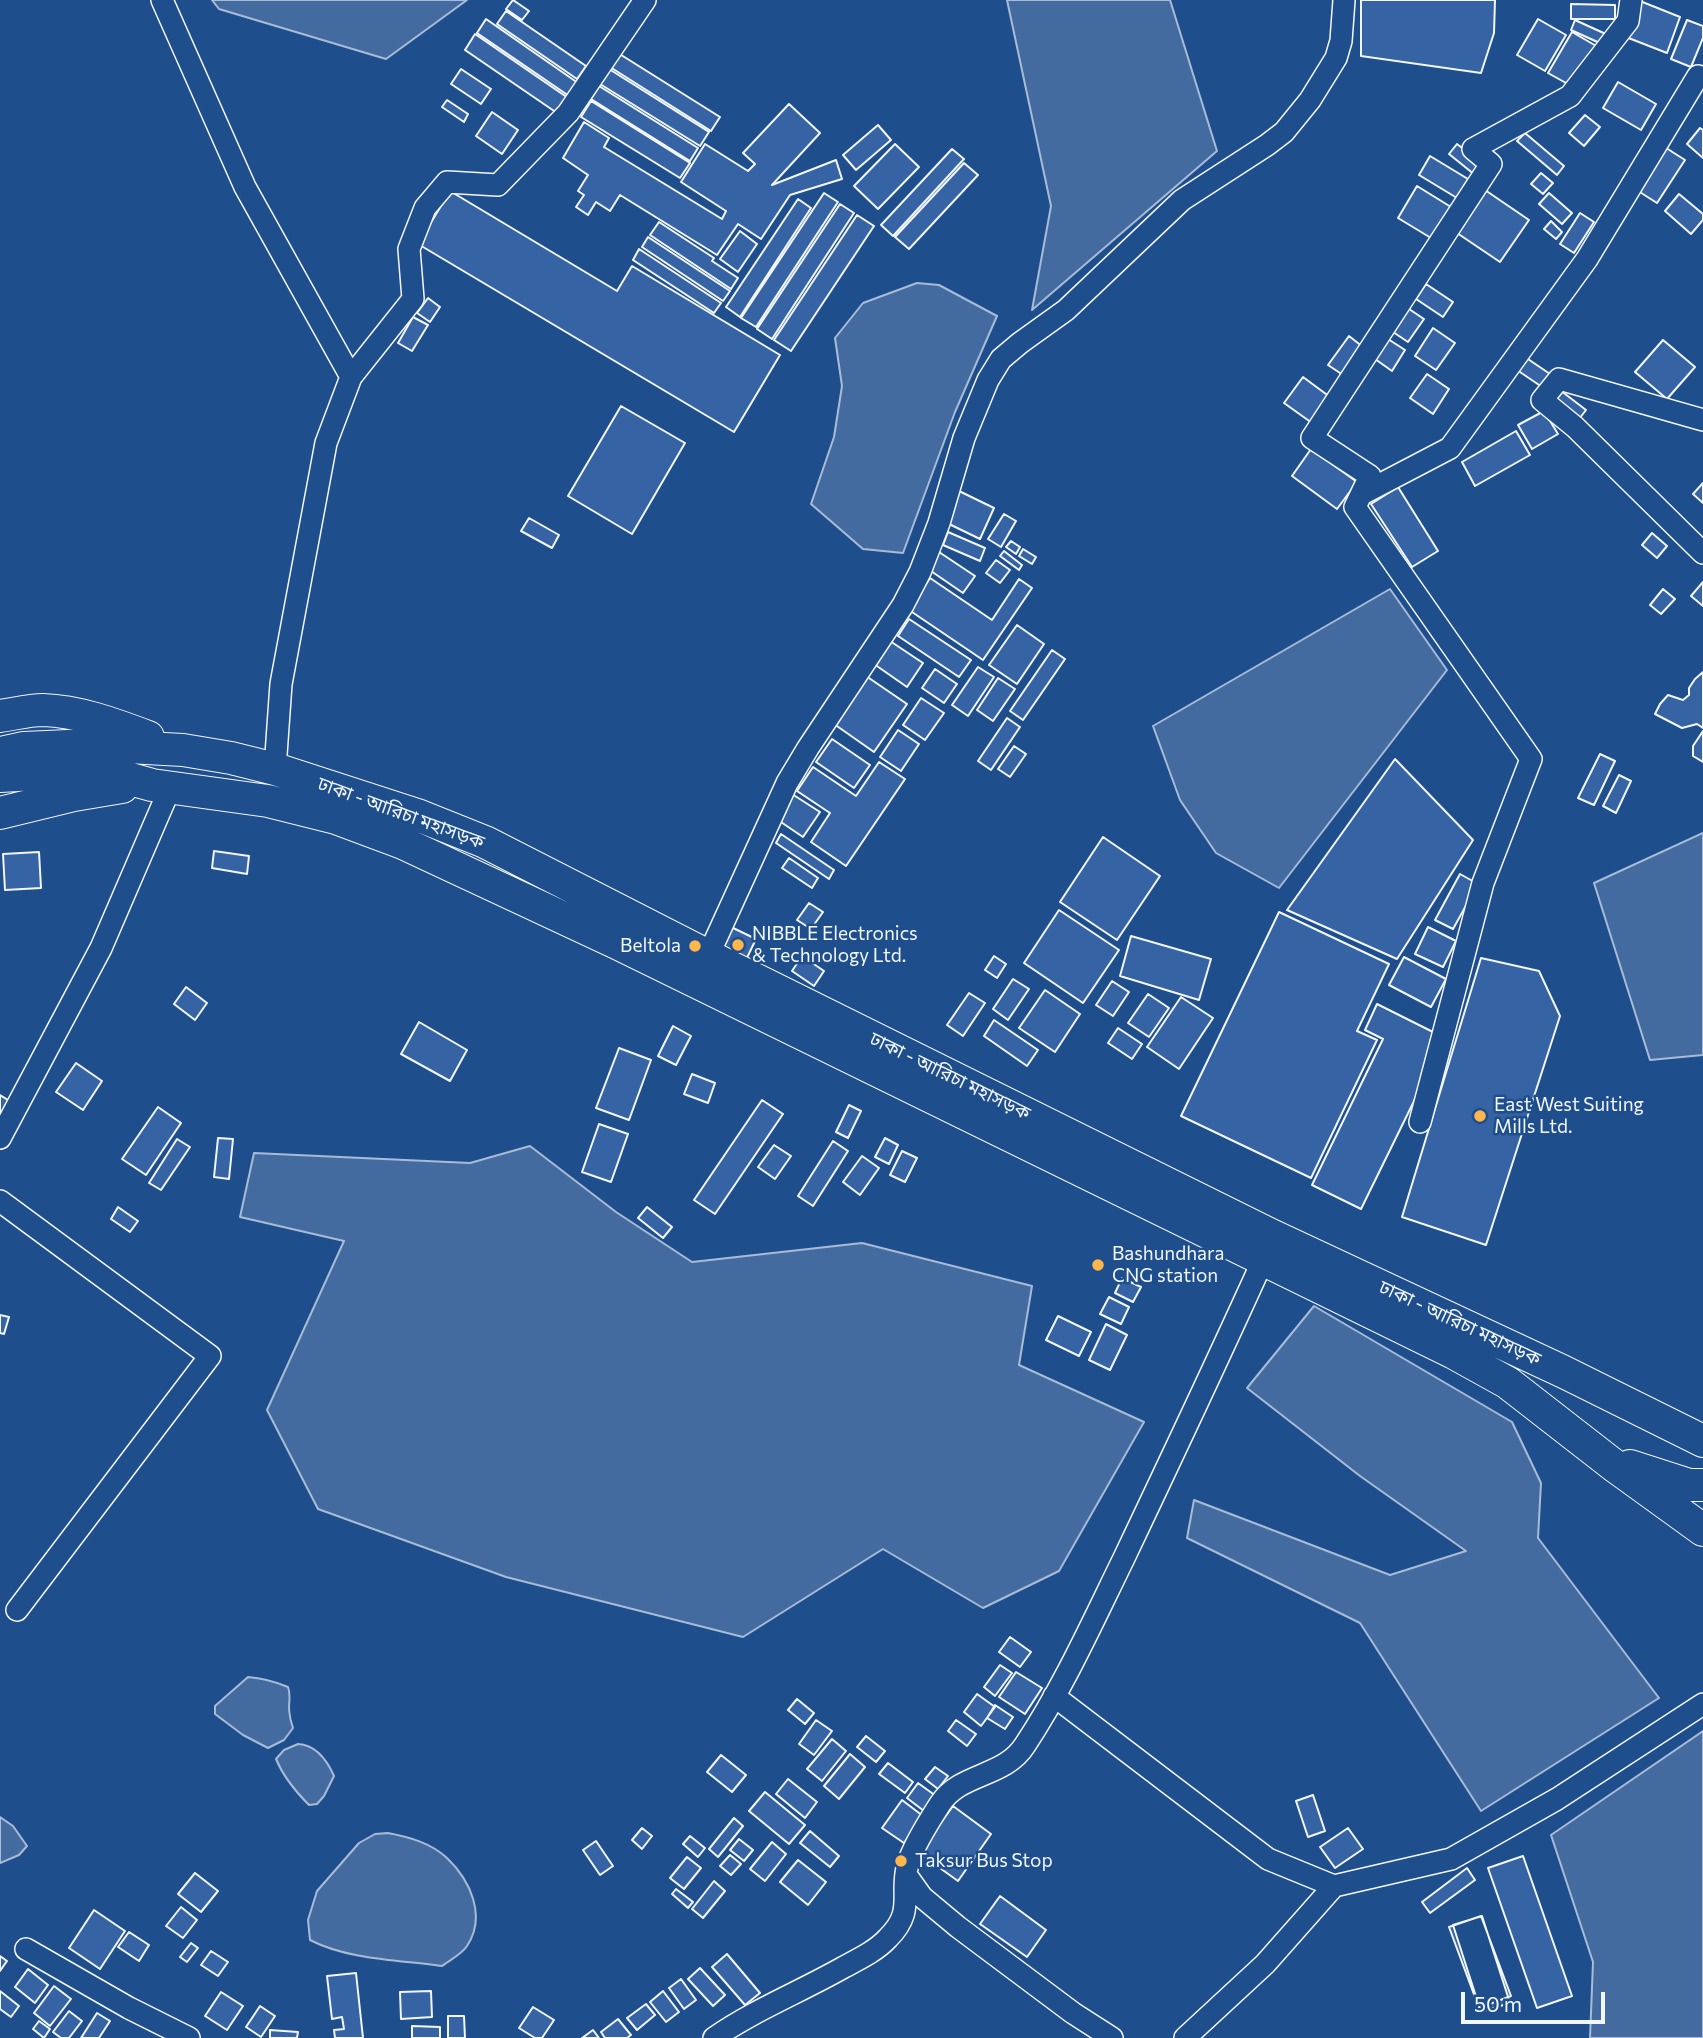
<!DOCTYPE html>
<html>
<head>
<meta charset="utf-8">
<style>
	body { margin:0 }
	#map { position:relative; width:1703px; height:2038px; overflow:hidden; background:#1f4e8c; font-family:Commissioner,sans-serif }
	canvas { display:block }
	.scale { position:absolute; left:1461px; top:1992px; width:144px; height:32px; box-sizing:border-box; border:4px solid #f2f6ff; border-top:0; padding-left:9px; font-size:21px; line-height:24px; white-space:nowrap; color:#f2f6ff; -webkit-text-stroke:5px #1f4e8c; paint-order:stroke }
</style>
</head>
<body>
<div id="map">
<canvas width="1703" height="2038"></canvas>
<div class="scale">50 m</div>
</div>
<script>
const c = document.querySelector('canvas').getContext('2d');
c.lineJoin = 'round';
function fillPath(path, color) { c.fillStyle = color; c.fill(path, 'evenodd'); }
function trace(path, color, width, dash) { c.strokeStyle = color; c.lineWidth = width; c.lineCap = dash ? 'butt' : 'round'; c.setLineDash(dash || []); c.stroke(path); }
function write(font, color, halo, rows, align = 'center') {
  c.font = font + ' Commissioner,"Noto Sans Bengali",sans-serif'; c.lineWidth = 5; c.setLineDash([]); c.textBaseline = 'middle'; c.strokeStyle = halo; c.fillStyle = color; for (const [text, x, y, turn = 0] of rows) {
    c.save(); c.translate(x, y); c.rotate((+turn || 0) * Math.PI / 180); c.textAlign = isNaN(turn) ? turn : align; if (halo) c.strokeText(text, 0, 0); c.fillText(text, 0, 0); c.restore();
  }
}
const water = new Path2D(`
	M212 0H467L386 59 219 9Z
	M1007 0H1170L1217 151 1032 310 1051 206Z
	M917 283 939 285 997 316 955 412 903 553 863 549 811 504 834 437 842 386 835 338 863 303Z
	M1390 589 1447 670 1279 888 1216 853 1180 800 1153 726Z
	M1703 833V1055L1650 1060 1594 883Z
	M530 1146 616 1212 692 1262 862 1243 1032 1286 1019 1365 1144 1422 1059 1571 983 1608 883 1549 743 1637 506 1577 318 1509 267 1410 344 1241 240 1217 254 1153 470 1163Z
	M1314 1306 1512 1422 1541 1483 1538 1538 1659 1698 1481 1811 1360 1623 1187 1538 1194 1500 1390 1575 1466 1551 1360 1476 1247 1388Z
	M248 1677C261 1678 276 1682 288 1687 292 1697 287 1705 290 1716 290 1720 292 1724 293 1728L284 1740 268 1748 243 1735 215 1714V1706Z
	M1703 1731V2038H1590L1593 1962 1551 1835Z
	M298 1744C316 1745 327 1760 334 1776L324 1796 317 1804 309 1805C296 1792 283 1776 276 1759L284 1750Z
	M0 1817 13 1826 27 1846 19 1855 0 1863Z
	M388 1833C409 1837 431 1843 447 1858 470 1880 487 1916 467 1946 462 1954 450 1960 442 1966 399 1960 349 1960 310 1940L308 1920 317 1891 359 1843 375 1834Z`);
const building = new Path2D(`
	M513 0 529 11 522 20 506 9Z
	M1361 0H1495L1494 33 1481 73 1361 56Z
	M1640 1 1680 17 1667 53 1626 37Z
	M1571 4 1615 5V19H1571Z
	M506 11 586 66 577 79 497 24Z
	M486 19 578 83 569 96 477 33Z
	M1538 19 1566 35 1545 71 1517 55Z
	M1575 20 1608 35 1604 45 1571 30Z
	M1687 20 1703 26V38L1691 67 1671 59Z
	M1572 32 1598 47 1575 88 1548 73Z
	M475 34 568 98 557 113 465 50Z
	M618 53 720 117 711 131 610 67Z
	M461 69 491 89 481 104 451 84Z
	M609 69 709 132 700 146 600 84Z
	M1618 82 1656 104 1641 130 1603 108Z
	M599 86 698 148 690 161 591 99Z
	M447 100 468 114 464 122 442 107Z
	M591 101 690 163 680 178 581 117Z
	M789 104 820 133 772 185 836 160 842 179 790 195 761 239 738 224 717 255 620 195 610 211 596 202 588 215 576 207 584 195 578 191 588 175 563 158 584 122 609 138 604 147 722 219 726 211 681 182 705 144 748 171 755 164 743 153Z
	M492 112 518 130 502 154 476 136Z
	M1585 115 1600 127 1584 146 1569 133Z
	M878 125 891 140 856 170 843 155Z
	M1700 128 1703 130V158L1687 144Z
	M1525 133 1564 166 1557 175 1517 141Z
	M895 144 919 167 878 209 854 186Z
	M1457 144 1483 164 1475 175 1449 154Z
	M1663 146 1685 160 1657 203 1635 189Z
	M952 149 964 159 893 236 881 225Z
	M1430 156 1468 179 1457 198 1419 175Z
	M964 163 978 175 909 249 895 237Z
	M1541 173 1553 183 1543 194 1531 184Z
	M1417 186 1451 207 1431 238 1398 218Z
	M1485 190 1529 220 1500 262 1457 233Z
	M450 191 617 291 632 266 780 355 734 432 418 244Z
	M824 193 838 202 756 327 741 318Z
	M1549 193 1572 213 1562 224 1539 204Z
	M1679 194 1703 214V220L1691 234 1665 211Z
	M798 199 811 208 740 317 726 307Z
	M840 204 854 213 772 339 757 329Z
	M1580 213 1594 222 1574 253 1560 244Z
	M857 215 874 226 791 351 774 340Z
	M1551 221 1562 232 1556 239 1544 229Z
	M659 222 714 258 712 261 738 278 731 289 650 235Z
	M740 231 757 244 738 272 720 259Z
	M648 237 730 291 723 301 642 247Z
	M639 249 721 303 714 313 633 260Z
	M1426 284 1453 302 1443 317 1416 299Z
	M428 298 440 307 430 322 417 313Z
	M1406 307 1424 319 1408 342 1390 330Z
	M413 317 428 325 412 351 398 343Z
	M1433 328 1455 343 1436 370 1415 356Z
	M1349 336 1363 347 1343 375 1328 365Z
	M1388 339 1405 350 1392 371 1375 359Z
	M1663 340 1695 367 1667 399 1635 372Z
	M1522 355 1553 376 1545 389 1514 368Z
	M1427 374 1449 389 1433 414 1410 398Z
	M1303 377 1330 397 1312 423 1284 403Z
	M1556 387 1586 410 1576 423 1546 400Z
	M621 406 685 443 632 534 568 496Z
	M1544 411 1558 434 1532 449 1518 425Z
	M1516 431 1530 455 1475 486 1462 462Z
	M1311 449 1357 482 1337 509 1292 476Z
	M1703 483V503L1693 494Z
	M1398 487 1438 551 1412 567 1371 504Z
	M959 491 994 508 980 539 945 522Z
	M1004 514 1016 521 1001 547 988 539Z
	M529 518 559 535 552 548 521 531Z
	M948 532 985 548 980 561 943 545Z
	M1652 533 1667 546 1657 558 1642 545Z
	M1011 541 1020 547 1016 554 1006 547Z
	M1023 549 1036 557 1032 564 1019 556Z
	M1004 551 1022 565 1019 570 1000 556Z
	M939 552 975 576 963 593 928 569Z
	M996 560 1010 570 1000 583 986 573Z
	M930 578 992 620 1019 579 1032 588 983 660 909 610Z
	M1703 582V606L1691 596Z
	M1663 589 1675 599 1661 614 1650 605Z
	M909 619 971 660 959 677 898 636Z
	M1017 625 1044 644 1017 684 989 665Z
	M890 641 923 663 907 687 874 664Z
	M1052 650 1065 659 1023 720 1010 711Z
	M978 667 994 677 968 716 952 705Z
	M935 669 957 684 944 703 922 688Z
	M1703 672V728L1697 724 1682 728 1655 714 1660 704 1668 695 1683 700 1689 695V688L1695 679Z
	M866 676 907 704 874 752 834 724Z
	M998 678 1015 689 993 721 977 710Z
	M921 698 944 713 925 740 903 725Z
	M1007 718 1020 727 991 770 978 761Z
	M898 730 919 744 901 771 880 757Z
	M1703 731V762L1693 756V746Z
	M832 739 870 765 854 788 816 762Z
	M1014 746 1026 754 1010 777 998 769Z
	M1600 754 1615 761 1594 805 1578 798Z
	M1395 759 1473 840 1397 959 1287 910Z
	M879 762 905 779 846 866 811 842 830 813 797 791 813 767 856 796Z
	M1619 775 1631 781 1616 813 1603 806Z
	M792 794 820 812 803 837 775 818Z
	M781 834 834 870 829 879 776 843Z
	M1103 837 1160 876 1117 940 1060 902Z
	M214 851 249 856 247 874 212 868Z
	M39 852 41 888 5 890 3 854Z
	M789 858 818 878 812 888 782 868Z
	M1460 874 1478 884 1453 929 1435 920Z
	M809 903 823 912 811 929 797 920Z
	M1059 910 1119 950 1083 1003 1024 963Z
	M1279 912 1389 964 1357 1031 1377 1040 1311 1178 1181 1116Z
	M731 927 756 939 744 964 720 952Z
	M1428 927 1456 941 1443 967 1415 954Z
	M1131 936 1211 959 1199 1000 1120 976Z
	M802 956 824 971 814 986 792 971Z
	M994 956 1006 964 997 978 985 970Z
	M1404 957 1446 979 1431 1007 1389 985Z
	M1481 958 1539 971 1560 1016 1486 1245 1402 1217Z
	M1013 979 1029 989 1008 1020 993 1009Z
	M1112 981 1129 992 1113 1016 1096 1005Z
	M186 987 207 1003 195 1020 174 1004Z
	M1045 990 1080 1014 1055 1052 1019 1028Z
	M969 993 985 1003 963 1036 947 1025Z
	M1148 994 1169 1008 1149 1037 1128 1023Z
	M1181 997 1213 1018 1179 1069 1147 1047Z
	M1377 1004 1445 1038 1361 1209 1312 1185 1383 1039 1365 1030Z
	M994 1020 1038 1050 1027 1066 984 1036Z
	M419 1022 467 1050 450 1081 401 1054Z
	M673 1026 691 1036 676 1065 658 1056Z
	M1118 1028 1142 1044 1132 1059 1108 1043Z
	M619 1048 651 1060 629 1120 596 1108Z
	M76 1063 102 1081 83 1110 56 1092Z
	M692 1074 715 1083 708 1103 684 1094Z
	M0 1095 16 1105 0 1131Z
	M762 1100 783 1114 715 1214 694 1200Z
	M849 1105 861 1111 848 1138 836 1132Z
	M158 1107 181 1123 146 1175 122 1159Z
	M599 1124 628 1134 611 1182 582 1172Z
	M218 1138 233 1139 229 1179 214 1177Z
	M885 1138 898 1145 889 1164 875 1157Z
	M177 1139 190 1147 161 1190 149 1183Z
	M833 1141 848 1151 813 1206 798 1196Z
	M774 1145 791 1156 775 1179 758 1167Z
	M902 1151 917 1158 905 1182 890 1175Z
	M862 1156 879 1168 860 1195 843 1182Z
	M118 1207 138 1221 130 1232 111 1219Z
	M647 1207 672 1227 663 1238 638 1218Z
	M1122 1278 1141 1287 1133 1302 1115 1293Z
	M1109 1297 1129 1307 1121 1324 1100 1314Z
	M0 1315 9 1317 4 1334 0 1333Z
	M1058 1316 1091 1332 1079 1356 1046 1340Z
	M1106 1324 1127 1335 1110 1370 1089 1360Z
	M1010 1637 1031 1652 1020 1667 999 1652Z
	M1000 1665 1012 1673 995 1696 984 1687Z
	M1016 1672 1042 1688 1025 1714 999 1697Z
	M977 1694 995 1707 981 1726 964 1712Z
	M797 1699 814 1713 805 1724 788 1710Z
	M995 1705 1013 1717 1005 1729 987 1718Z
	M816 1720 832 1731 814 1755 799 1744Z
	M956 1720 976 1734 967 1746 948 1731Z
	M866 1736 885 1751 876 1762 857 1747Z
	M832 1739 846 1751 822 1781 807 1769Z
	M850 1754 865 1767 839 1799 824 1786Z
	M721 1755 746 1775 732 1792 707 1772Z
	M888 1763 913 1782 905 1793 879 1774Z
	M935 1767 948 1776 938 1789 925 1779Z
	M788 1779 817 1802 805 1818 776 1794Z
	M918 1783 936 1796 924 1811 907 1798Z
	M765 1792 805 1825 789 1844 749 1811Z
	M1313 1795 1325 1831 1308 1837 1296 1801Z
	M902 1800 923 1816 904 1843 882 1828Z
	M953 1806 991 1834 958 1881 919 1853Z
	M734 1818 743 1826 718 1857 709 1849Z
	M642 1828 652 1836 642 1849 632 1840Z
	M1348 1828 1363 1849 1335 1868 1320 1847Z
	M810 1831 839 1856 830 1867 800 1843Z
	M690 1836 705 1848 698 1857 683 1844Z
	M739 1839 753 1850 744 1861 730 1850Z
	M596 1841 613 1866 600 1875 583 1850Z
	M772 1842 786 1854 765 1881 750 1869Z
	M730 1855 741 1864 731 1875 720 1866Z
	M1523 1856 1572 1996 1537 2008 1488 1868Z
	M687 1857 701 1868 684 1889 670 1878Z
	M798 1860 826 1882 808 1905 780 1882Z
	M1467 1868 1475 1880 1430 1913 1422 1902Z
	M195 1873 218 1891 201 1912 178 1894Z
	M714 1881 725 1891 703 1918 692 1909Z
	M676 1889 693 1902 688 1908 672 1894Z
	M1000 1896 1046 1930 1027 1957 980 1924Z
	M181 1907 197 1920 183 1938 166 1926Z
	M94 1910 125 1931 100 1969 69 1948Z
	M1481 1916 1511 1996 1479 2008 1449 1927Z
	M1482 1916 1510 2003 1481 2012 1453 1925Z
	M129 1932 149 1945 139 1961 118 1947Z
	M191 1943 198 1948 187 1962 180 1957Z
	M211 1951 228 1962 218 1976 201 1965Z
	M727 1954 760 1993 745 2005 712 1967Z
	M0 1956 7 1961 0 1971Z
	M700 1968 725 1995 713 2006 688 1979Z
	M28 1969 48 1985 35 2003 15 1987Z
	M356 1973 363 2038H335L334 2030 344 2029 342 2017 332 2019 327 1976Z
	M681 1979 696 2000 684 2009 669 1988Z
	M54 1986 71 1999 50 2026 34 2013Z
	M0 1991 19 2006 11 2017 0 2009Z
	M431 1991 432 2017 401 2019 400 1992Z
	M663 1991 679 2012 666 2022 650 2002Z
	M221 1992 243 2006 227 2030 205 2016Z
	M646 2004 655 2015 637 2030 627 2018Z
	M260 2006 275 2016 261 2037 246 2027Z
	M533 2007 554 2020 542 2038H535L519 2028Z
	M69 2011 82 2021 69 2038H61L53 2032Z
	M97 2013 110 2021 99 2038H81Z
	M448 2016H464L465 2038H448Z
	M618 2019 631 2035 627 2038H605L601 2032Z
	M39 2021 50 2029 44 2038 33 2029Z
	M412 2026 440 2027V2038H412Z
	M270 2030 298 2032 297 2038H270Z
	M593 2030 599 2038H582Z`);
const minor = new Path2D(`
	M162 0 245 187 351 377 326 443 281 684 275 769
	M351 377 413 299 409 249 425 208 447 182 498 185 568 113 645 0
	M1703 420 1559 379 1542 400 1575 427 1703 553
	M1362 494 1450 448 1587 259 1698 76
	M708 956 787 783 808 748 903 605 920 572 939 523 964 438 988 380 1001 359 1020 343 1066 310 1182 200 1267 145 1284 132 1310 100 1336 58 1341 41 1344 0
	M1420 1122 1483 883 1531 759 1355 507 1370 476 1312 438 1491 164 1473 149 1570 96 1628 21 1631 0
	M0 1138 101 948 170 788
	M0 1201 210 1356 17 1610
	M1054 1696 1268 1859 1334 1886
	M907 1876 922 1897 958 1927 1073 2013 1112 2038
	M26 1949 129 2008 189 2038
	M714 2038C754 2010 802 1991 844 1967 859 1959 876 1951 888 1938 916 1910 899 1894 908 1864 912 1849 931 1818 940 1804 961 1772 1004 1778 1025 1745 1064 1686 1093 1621 1124 1558 1171 1459 1218 1360 1263 1260
	M1185 2038 1265 1964 1334 1886 1451 1859 1557 1799 1703 1704`);
const highway = new Path2D(`
	M0 716C14 714 29 710 43 710 79 711 116 725 148 737
	M0 753 24 748 91 745 183 750 231 758 275 769 420 816 485 842 708 956 1273 1236 1564 1372 1703 1441
	M0 776 88 771 123 777 152 785 268 801 336 818 403 843 617 943 1454 1353 1508 1383 1616 1467 1703 1530
	M0 813 74 795 122 787
	M1630 1466 1689 1485H1703`);
const markers = [
	[738,945,7,"#ffb74d"],
	[695,946,7,"#ffb74d"],
	[1480,1116,7,"#ffb74d"],
	[1098,1265,7,"#ffb74d"],
	[901,1861,7,"#ffb74d"]
];
const streetNames = [
	["ঢাকা - আরিচা মহাসড়ক",401,813,20],
	["ঢাকা - আরিচা মহাসড়ক",950,1076,26],
	["ঢাকা - আরিচা মহাসড়ক",1460,1323,25]
];
const poiNames = [
	["NIBBLE Electronics",752,934],
	["& Technology Ltd.",752,956],
	["Beltola",681,946,"right"],
	["East West Suiting",1494,1105],
	["Mills Ltd.",1494,1127],
	["Bashundhara",1112,1254],
	["CNG station",1112,1276],
	["Taksur Bus Stop",915,1861]
];
fillPath(water, '#446ba0');
trace(water, '#a8bbd7', 2);
fillPath(building, '#3563a3');
trace(building, '#f2f6ff', 2);
trace(minor, '#f2f6ff', 24);
trace(highway, '#f2f6ff', 34);
trace(minor, '#1f4e8c', 21);
trace(highway, '#1f4e8c', 32);
for (const [x, y, r, color] of markers) { const dot = new Path2D(); dot.arc(x, y, r, 0, 2 * Math.PI); c.fillStyle = color; c.fill(dot); trace(dot, '#1f4e8c', 2.5); }
write('19px', '#f2f6ff', '#1f4e8c', streetNames);
write('19px', '#f2f6ff', '#1f4e8c', poiNames, 'left');
</script>
</body>
</html>
